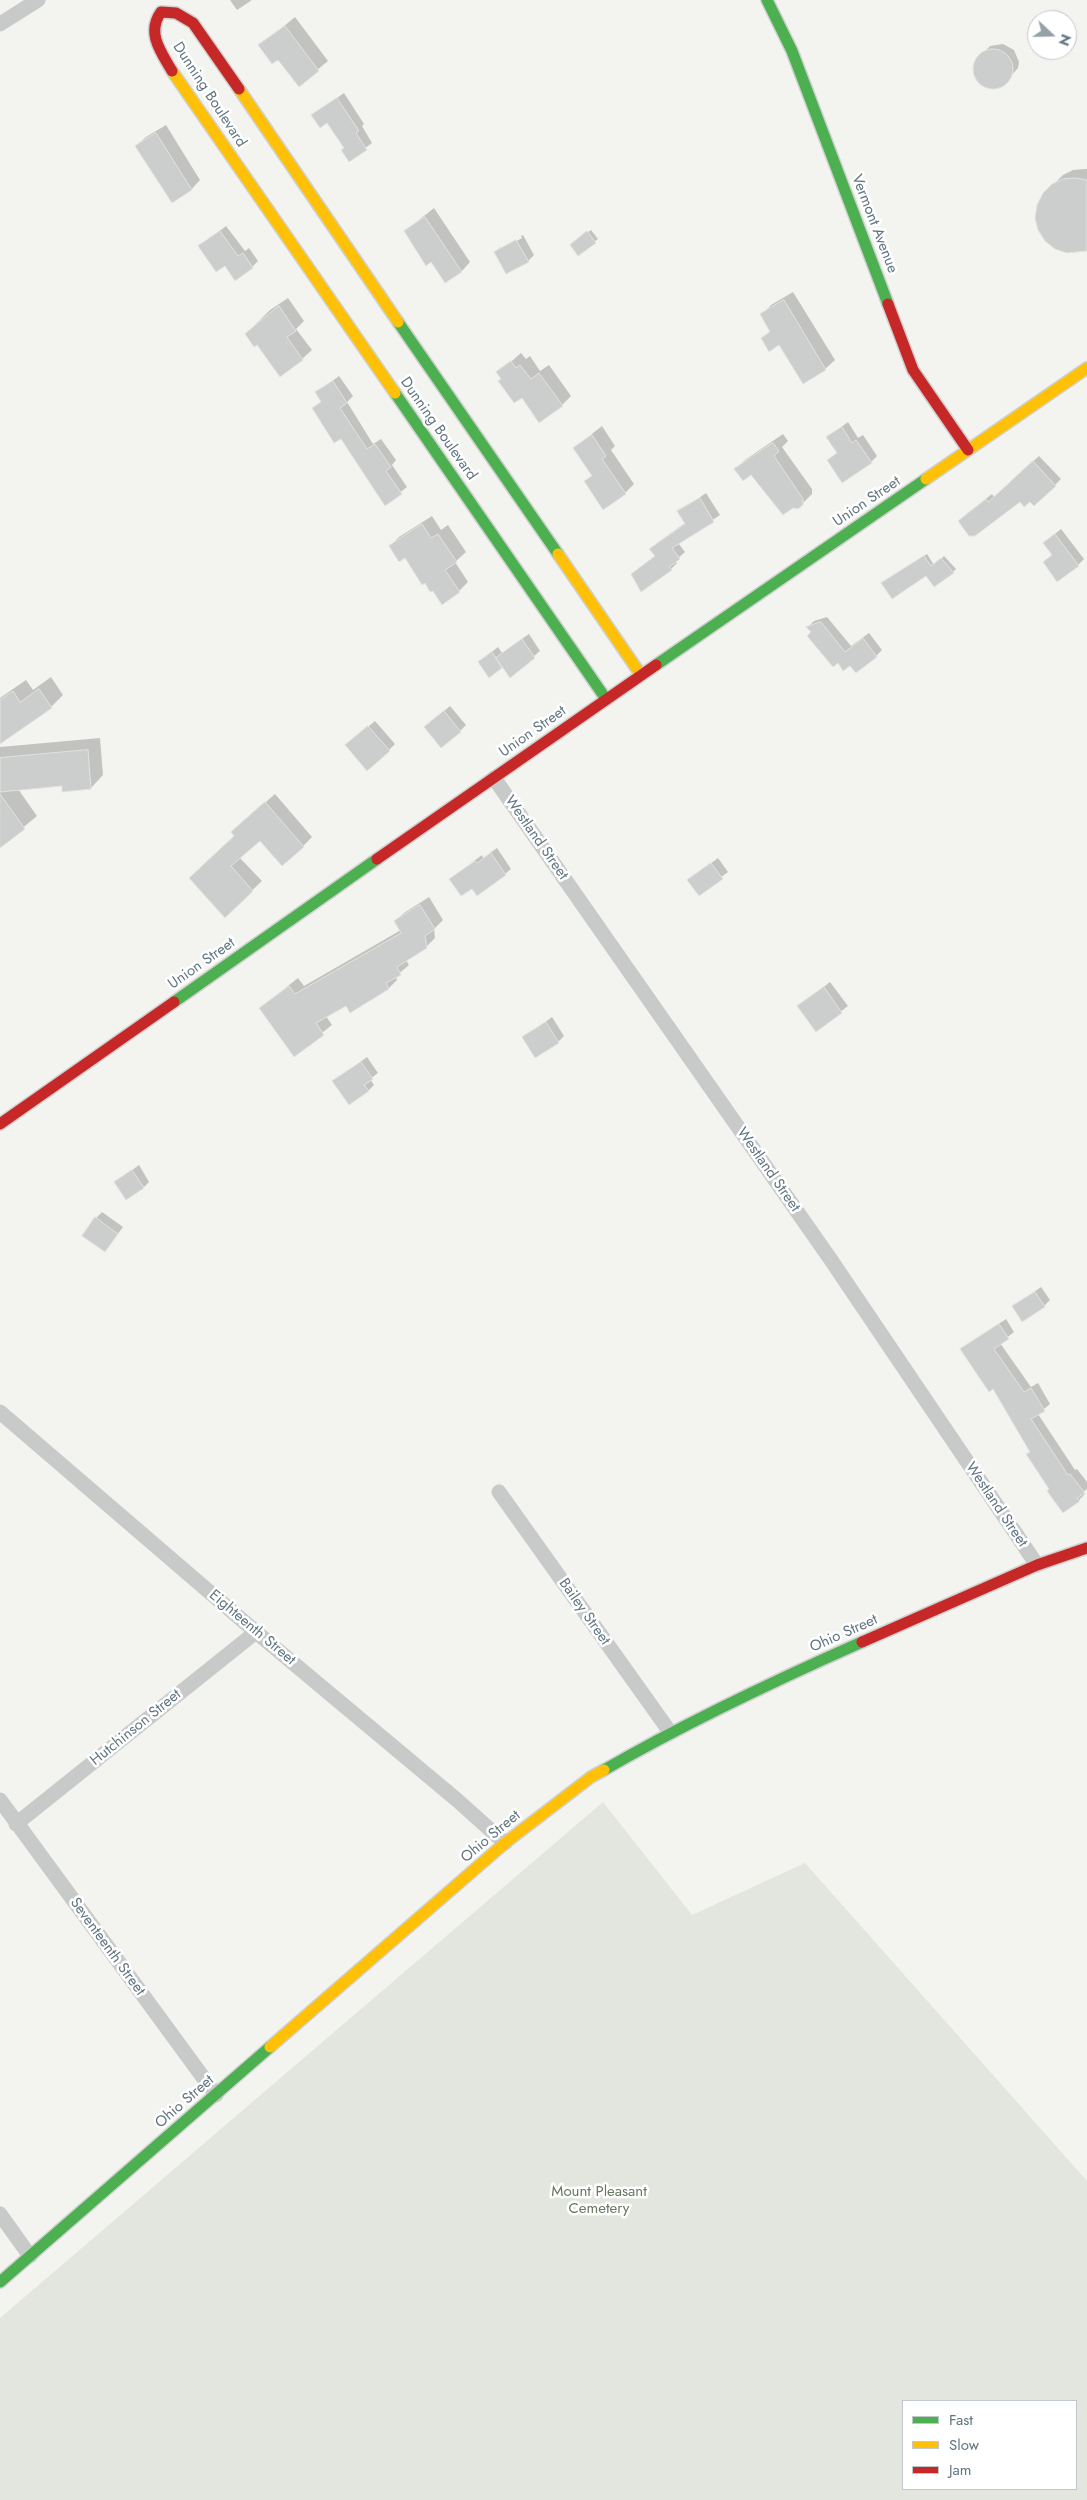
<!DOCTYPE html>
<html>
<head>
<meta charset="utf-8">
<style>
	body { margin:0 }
	#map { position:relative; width:1087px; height:2500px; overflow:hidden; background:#f3f3f0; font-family:Jost,sans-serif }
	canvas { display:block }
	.legend { position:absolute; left:902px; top:2400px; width:175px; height:90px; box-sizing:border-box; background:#fff; border:1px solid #c0c8cd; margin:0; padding:6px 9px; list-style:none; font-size:15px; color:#617682 }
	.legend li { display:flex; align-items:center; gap:10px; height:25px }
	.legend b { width:25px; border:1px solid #c0c8cd }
	.north { position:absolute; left:1027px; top:10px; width:50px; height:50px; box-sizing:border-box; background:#fff; border:1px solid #c0c8cd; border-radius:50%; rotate:111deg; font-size:14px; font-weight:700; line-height:20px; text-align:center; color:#617682 }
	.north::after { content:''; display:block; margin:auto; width:18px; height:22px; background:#94a2a8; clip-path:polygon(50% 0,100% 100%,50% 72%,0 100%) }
</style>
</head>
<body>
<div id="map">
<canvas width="1087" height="2500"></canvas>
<ul class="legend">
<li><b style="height:6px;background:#4caf50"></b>Fast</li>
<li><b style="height:6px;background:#ffc107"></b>Slow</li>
<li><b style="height:6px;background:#c62828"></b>Jam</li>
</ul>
<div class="north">N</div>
</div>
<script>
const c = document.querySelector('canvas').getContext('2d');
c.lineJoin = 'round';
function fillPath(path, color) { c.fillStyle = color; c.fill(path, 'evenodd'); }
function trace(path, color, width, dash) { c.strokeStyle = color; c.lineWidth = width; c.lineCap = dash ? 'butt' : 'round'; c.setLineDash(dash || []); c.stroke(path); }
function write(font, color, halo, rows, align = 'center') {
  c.font = font + ' Jost,sans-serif'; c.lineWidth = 5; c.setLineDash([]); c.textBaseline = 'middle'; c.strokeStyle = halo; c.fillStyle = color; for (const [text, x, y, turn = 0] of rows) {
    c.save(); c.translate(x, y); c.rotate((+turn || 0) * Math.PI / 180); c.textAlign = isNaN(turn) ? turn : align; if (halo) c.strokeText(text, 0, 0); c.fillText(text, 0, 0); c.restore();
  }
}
const green = new Path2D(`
	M603 1802 692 1915 805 1863 1087 2181V2500H0V2318ZM903 2401H1076V2489H903Z`);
const shadow = new Path2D(`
	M230 0H252L237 10Z
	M295 17 328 61 299 85 279 58 260 46Z
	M1003 44 1014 50 1019 62 1018 68 1003 85 990 88 979 83 974 73 976 61 990 46Z
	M344 93 364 124 362 126 372 143 349 160 345 148 327 121 313 115Z
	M166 125 200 180 191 190 158 182 136 146 146 137Z
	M1085 169H1087V249L1067 252 1044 194 1063 175 1073 170Z
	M434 208 470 262 461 272 432 260 405 231Z
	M226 226 245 251 249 248 258 261 252 267 225 264 200 246Z
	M591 230 598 239 578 254 574 242Z
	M523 235 534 255 528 261 495 253 500 247V250L522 238 521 236 501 247Z
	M793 292 835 360 825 369 780 343 762 338 771 330 762 315 771 305Z
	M288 298 304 321 296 329 312 350 302 359 257 343 246 334 270 310Z
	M521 353 526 359 530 356 540 371 549 365 571 396 562 405 522 396 502 379 498 373Z
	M339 376 353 396 347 402 373 444 381 439 396 460 392 465 407 487 385 504 342 437 313 409 322 401 316 393Z
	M848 422 858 438 863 435 877 456 871 462 828 460 838 452 828 437Z
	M602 426 615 446 611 450 634 484 625 493 586 481 592 475 574 448Z
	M783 434 788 441 782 447 812 489V494L802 504 793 507 751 473 736 469 745 460Z
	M1039 456 1061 479 1055 485 1030 500H1020L965 515 992 494 994 497Z
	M706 493 720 515 678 543 685 552 675 561 677 563 671 569 632 574 656 555 651 549 657 543 685 523 679 512Z
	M432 516 441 530 448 525 466 552 455 562 468 582 459 591 433 589 405 556 390 546 399 537Z
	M1061 529 1084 559 1078 565 1053 555 1044 543Z
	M927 554 934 565 944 556 956 569 953 572 886 581Z
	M827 617 851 646 869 633 882 650 876 656 851 664 808 627 814 621Z
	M529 634 540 651 510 676 503 666 489 676 479 662 498 647 502 653Z
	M51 677 63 695 51 707 0 743V698L26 680 33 690Z
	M450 706 466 725 460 731 432 721Z
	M375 721 395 744 389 750 353 739Z
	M100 738 103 775 91 788 63 785 18 789 37 816 3 844 0 840V747Z
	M275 794 312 837 303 846 260 839 239 857 262 881 225 916 190 878 236 836 242 823Z
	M497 848 511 869 505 874 472 887 450 879 482 855 483 858Z
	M718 858 728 872 699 894 689 880Z
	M429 897 443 920 434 929 435 938 426 947 406 960 409 965 396 976 397 980 389 988 350 1011 346 1004 326 1016 332 1025 294 1055 260 1008 298 978 304 986 401 930 395 921 404 913Z
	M830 982 848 1006 816 1030 799 1006Z
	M552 1017 564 1036 558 1042 524 1038Z
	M367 1057 378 1073 370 1079 374 1085 368 1091 334 1082Z
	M139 1165 149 1182 143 1188 116 1182Z
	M102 1212 123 1227 105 1251 96 1218Z
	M1041 1287 1050 1300 1044 1306H1014Z
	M1006 1319 1014 1332 1000 1343 1031 1387 1038 1383 1050 1404 1038 1414 1075 1470 1077 1469 1087 1482V1489L1083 1492 1085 1494 1079 1500 1051 1489 993 1388 961 1349Z`);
const building = new Path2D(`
	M285 26 319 71 299 87 278 60 272 64 258 45Z
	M973 69a20 20 0 1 1 40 0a20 20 0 1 1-40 0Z
	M337 98 359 131 356 133 367 150 349 162 341 150 344 148 327 123 320 128 311 115Z
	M156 133 192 190 172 203 135 146Z
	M1075 178 1087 180V251L1067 253 1055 249 1045 241 1038 230 1035 218 1037 205 1043 193 1052 184 1063 179Z
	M425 217 462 272 445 283 431 262 426 266 404 231Z
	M220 231 238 256 243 253 253 268 235 281 225 266 216 272 198 246Z
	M587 231 596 243 578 256 570 245Z
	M516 240 529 262 506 274 494 252Z
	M784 300 826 370 803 384 779 345 769 352 761 338 770 332 760 314Z
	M279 306 296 331 287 337 303 360 280 377 257 345 254 347 245 334Z
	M511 361 516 368 520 365 531 379 539 373 563 406 539 423 522 398 514 403 498 381 501 379 496 372Z
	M333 381 347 403 340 408 367 449 375 444 391 467 386 471 402 494 385 506 341 439 334 443 312 408 321 402 315 392Z
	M842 427 852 443 856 440 872 463 842 483 827 460 837 453 826 437Z
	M592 435 606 456 602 459 626 494 603 510 584 481 592 476 573 448Z
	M773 443 779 451 774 456 803 499V505L798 509 793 508 783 515 751 475 743 481 734 469Z
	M1033 461 1056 486 1034 506 1030 502 1024 507 1020 502 975 536H969L958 521 986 499 988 502Z
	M700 498 714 522 672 548 680 559 669 567 672 570 641 592 631 574 655 556 649 549 685 524 677 511Z
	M422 524 431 538 438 534 457 562 445 570 460 592 442 605 433 591 430 592 425 583 422 585 405 558 399 562 389 546Z
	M1055 534 1079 566 1057 582 1043 562 1052 555 1043 543Z
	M924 556 931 566 941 558 954 573 934 587 926 576 892 599 881 583Z
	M821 622 845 652 863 638 877 657 856 673 850 666 843 671 838 663 833 667 807 636 811 632 806 627Z
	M522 639 535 658 510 678 496 658Z
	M492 652 502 668 489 678 478 662Z
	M39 689 52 708 0 744V700L13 691 20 702Z
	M444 711 461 732 441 748 424 727Z
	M368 726 390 751 367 771 345 745Z
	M88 750 91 789 62 792V786L0 792V758Z
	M0 794 25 829 0 848Z
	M265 802 304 847 282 866 260 841 231 866 253 891 225 918 189 878 234 836 231 832Z
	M491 853 506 875 477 896 472 889 461 896 449 879 475 861 477 863Z
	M711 863 723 879 699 896 687 880Z
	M420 905 435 929 425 936 427 948 397 967 401 975 386 983 389 989 350 1013 346 1006 316 1023 324 1035 294 1057 259 1008 289 986 295 994 401 933 394 921Z
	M824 987 842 1013 816 1032 797 1006Z
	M546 1022 559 1043 535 1058 522 1037Z
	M361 1062 373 1079 364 1085 369 1091 349 1105 332 1081Z
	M132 1170 144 1188 126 1200 114 1182Z
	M95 1217 118 1234 105 1252 82 1236Z
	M1035 1292 1045 1307 1022 1322 1012 1306Z
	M999 1324 1009 1339 994 1349 1024 1392 1031 1388 1045 1411 1031 1419 1068 1475 1070 1474 1085 1493 1077 1498 1080 1501 1063 1513 1047 1491 1049 1489 1026 1454 1030 1452 993 1389 989 1392 960 1349Z`);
const street = new Path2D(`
	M0 24 38 0
	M494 778 831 1260 1037 1565
	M0 1412 256 1632 457 1800 505 1843
	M499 1492 670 1732
	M0 1800 216 2095
	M16 1824 256 1632
	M0 2214 30 2256`);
const fast = new Path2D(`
	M767 0 792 51 888 304
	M398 322 558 554
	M395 393 606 699
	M656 665 926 479
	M174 1002 377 859
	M604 1770C687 1722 774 1681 862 1642
	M0 2282 270 2047`);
const slow = new Path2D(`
	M172 71 395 393
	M239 89 398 322
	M926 479 1087 368
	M558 554 641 675
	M270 2047 505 1843 591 1777 604 1770`);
const jam = new Path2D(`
	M172 71C161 52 146 33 161 12L176 13 193 23 239 89
	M888 304 913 370 968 450
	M377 859 656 665
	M0 1124 174 1002
	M862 1642 1037 1565 1087 1548`);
const streetNames = [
	["Dunning Boulevard",209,95,57],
	["Vermont Avenue",874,224,69],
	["Dunning Boulevard",438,429,55],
	["Union Street",867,502,-34],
	["Union Street",533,732,-35],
	["Westland Street",536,838,55],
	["Union Street",202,964,-35],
	["Westland Street",768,1170,55],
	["Westland Street",996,1505,56],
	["Bailey Street",584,1612,55],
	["Eighteenth Street",252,1628,40],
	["Ohio Street",844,1634,-24],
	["Hutchinson Street",136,1728,-39],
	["Ohio Street",491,1837,-40],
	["Seventeenth Street",107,1947,54],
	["Ohio Street",185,2102,-41]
];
const parkNames = [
	["Mount Pleasant",599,2192],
	["Cemetery",599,2209]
];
fillPath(green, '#e2e6de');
fillPath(shadow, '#0003');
fillPath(building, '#cbcecd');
trace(building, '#e2e2e0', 1);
trace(fast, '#cfd1d0', 14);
trace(slow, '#cfd1d0', 14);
trace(jam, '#cfd1d0', 14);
trace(street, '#c8caca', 15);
trace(fast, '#4caf50', 11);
trace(slow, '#ffc107', 11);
trace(jam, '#c62828', 11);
write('15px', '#617682', '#fff', streetNames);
write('15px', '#677961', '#fff', parkNames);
</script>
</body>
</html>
